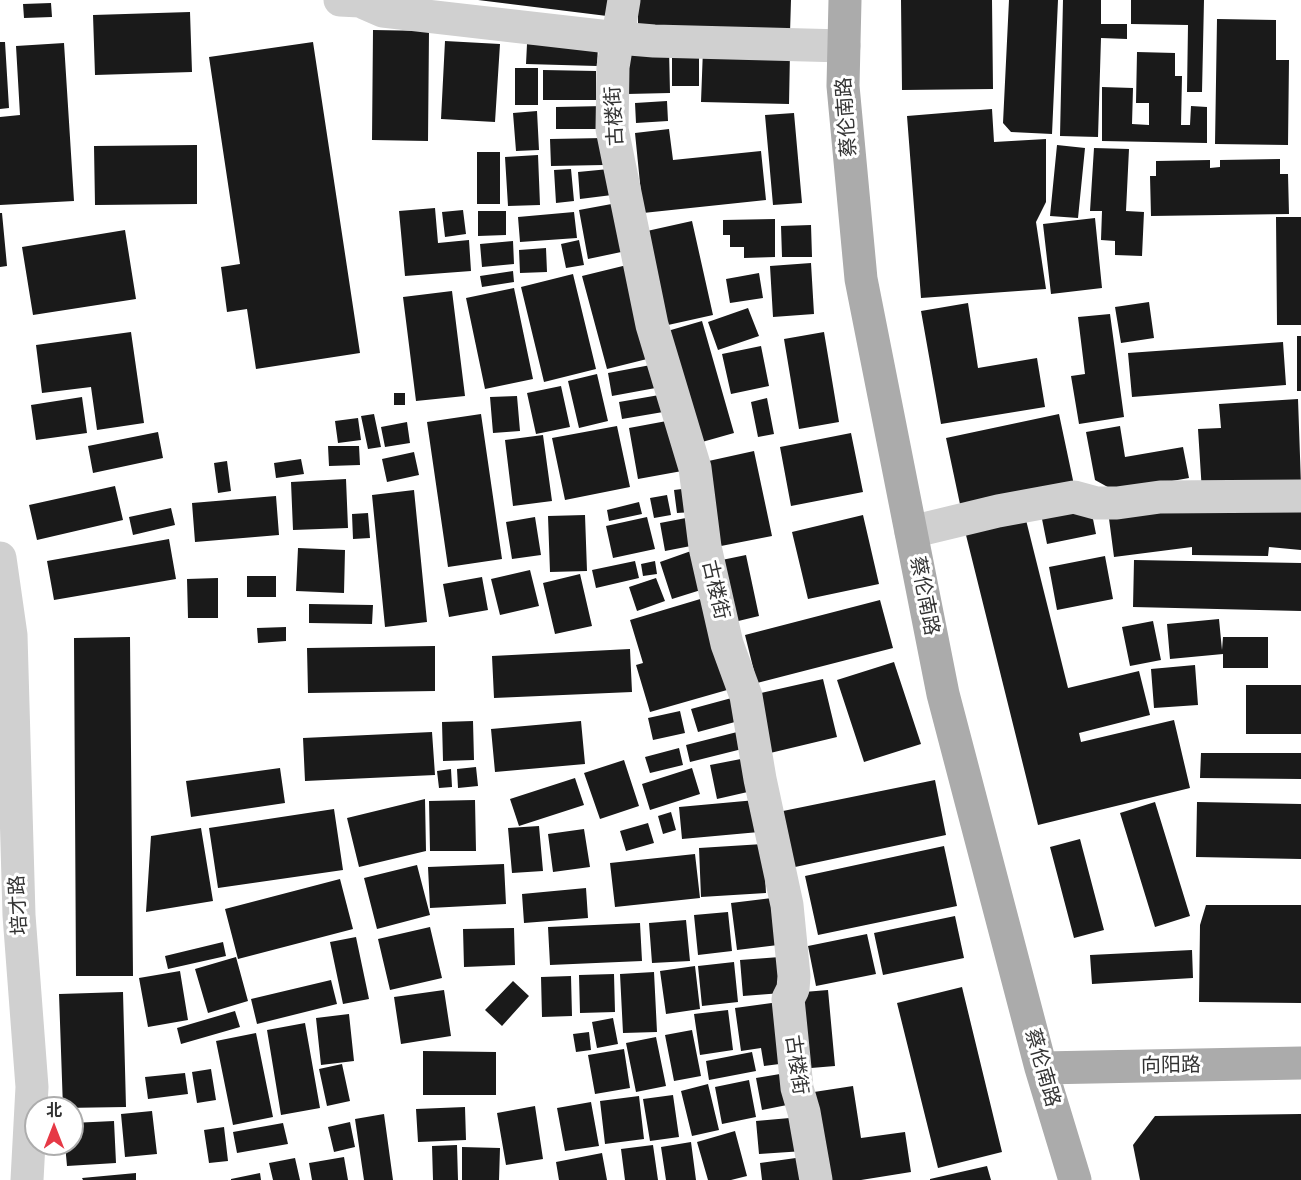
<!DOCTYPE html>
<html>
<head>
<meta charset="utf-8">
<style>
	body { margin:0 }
	#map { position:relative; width:1301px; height:1180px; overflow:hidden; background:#fff; font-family:Manrope,"Noto Sans SC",sans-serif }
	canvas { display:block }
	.north { position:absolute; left:24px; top:1096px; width:60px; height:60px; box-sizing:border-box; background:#fff; border:2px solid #adadad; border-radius:50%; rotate:0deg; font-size:16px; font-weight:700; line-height:24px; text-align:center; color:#333 }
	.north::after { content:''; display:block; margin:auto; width:21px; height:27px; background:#e63946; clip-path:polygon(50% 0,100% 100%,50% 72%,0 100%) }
</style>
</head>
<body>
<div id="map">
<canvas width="1301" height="1180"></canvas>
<div class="north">北</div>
</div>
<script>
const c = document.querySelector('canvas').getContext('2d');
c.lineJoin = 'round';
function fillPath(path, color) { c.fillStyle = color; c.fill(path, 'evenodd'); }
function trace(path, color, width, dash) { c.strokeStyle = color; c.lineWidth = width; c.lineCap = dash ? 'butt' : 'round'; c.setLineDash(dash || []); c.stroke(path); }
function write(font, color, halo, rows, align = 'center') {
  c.font = font + ' Manrope,"Noto Sans SC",sans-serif'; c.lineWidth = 6; c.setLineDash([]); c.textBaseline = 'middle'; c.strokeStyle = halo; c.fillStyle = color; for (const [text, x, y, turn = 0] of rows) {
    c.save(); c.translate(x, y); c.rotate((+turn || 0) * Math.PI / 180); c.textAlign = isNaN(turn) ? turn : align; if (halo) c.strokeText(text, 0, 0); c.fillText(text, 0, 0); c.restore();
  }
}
const building = new Path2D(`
	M478 0H609L607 16Z
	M638 0H791L790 33 638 30Z
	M901 0H992L993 89 902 90Z
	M1009 0H1058L1052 134 1011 132 1003 123Z
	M1063 0H1101V24H1127V39L1101 38 1098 137 1060 136Z
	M1131 0H1204L1202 92H1187L1188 25 1131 24Z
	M51 3 52 17 24 18 23 4Z
	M190 12 192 72 95 75 93 15Z
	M1217 19 1276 20V60H1289L1288 145 1215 144Z
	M373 30 429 31 428 141 372 140Z
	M445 41 500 44 495 122 441 119Z
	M0 42H5L9 108 0 109Z
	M313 42 360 353 256 369 247 309 227 312 221 267 240 264 209 57Z
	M64 43 74 201 0 205V117L20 115 16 46Z
	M527 44 598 46 597 66 526 64Z
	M669 49 670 93 627 94 626 50Z
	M703 49 790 52 789 104 701 102Z
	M672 50H699V86H672Z
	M1137 52 1175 53V76H1182L1181 125H1190L1191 106 1207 107V143L1102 141V87L1133 88 1132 124 1149 125V103H1136Z
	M515 68H538V105H515Z
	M543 70 596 71V100H543Z
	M667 101 668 121 636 123 635 103Z
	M605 106V129H556V107Z
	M992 109 994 142 1046 139V202L1036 222 1046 289 921 298 907 116Z
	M537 111 539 150 516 151 513 113Z
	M794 113 802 203 773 205 765 115Z
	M669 129 673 160 761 151 766 200 643 213 635 133Z
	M604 138V165L551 166 550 139Z
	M197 145V204L95 205 94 146Z
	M1057 145 1085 148 1078 218 1050 216Z
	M1094 148 1129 149 1126 211 1144 212 1142 256 1115 255V241L1101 240 1102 211H1090Z
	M477 152H500V204H477Z
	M538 155 540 205 508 206 505 157Z
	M1280 159V174H1288L1289 214 1151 216 1150 176H1156V161L1210 160V168L1220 167V160Z
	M571 169 574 201 556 203 554 170Z
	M609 169 612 195 580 199 578 172Z
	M617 203 626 251 588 259 579 210Z
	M435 208 438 243 469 240 471 271 405 276 399 211Z
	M463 210 466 234 445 237 442 212Z
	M478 211H506V235L478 236Z
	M574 212 577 238 520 242 518 217Z
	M0 213H2L7 266 0 267Z
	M1276 217H1301V325H1277Z
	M1095 218 1102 288 1051 294 1043 224Z
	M775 219V257L744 258V247H730V235H723V220Z
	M692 221 713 315 659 327 638 233Z
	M811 225 812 257H782L781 226Z
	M125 230 136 299 33 315 22 247Z
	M579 240 584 265 566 268 561 244Z
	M513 241 514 264 482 267 480 244Z
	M546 248 547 272 520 273 519 250Z
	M811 263 814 314 773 317 770 266Z
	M631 264 655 357 607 369 582 276Z
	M513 271 514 282 482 287 480 276Z
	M759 273 763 298 730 303 726 279Z
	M573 274 596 369 544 382 521 287Z
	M514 288 533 379 485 389 466 298Z
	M452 291 465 396 416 401 403 297Z
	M1149 302 1154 338 1121 343 1115 307Z
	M968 303 978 368 1037 358 1045 407 941 424 921 311Z
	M748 308 759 336 718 350 708 322Z
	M1110 314 1124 417 1079 424 1071 376 1085 374 1078 317Z
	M702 321 734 433 695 444 664 332Z
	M131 332 144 423 97 430 91 387 42 393 36 345Z
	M824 332 839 422 799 429 784 339Z
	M1297 336H1301V391H1297Z
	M1283 342 1286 385 1132 397 1128 353Z
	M761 346 769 386 731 394 722 354Z
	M656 364 661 387 612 396 608 373Z
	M597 374 608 421 579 428 568 381Z
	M561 386 570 427 536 434 527 393Z
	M394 393H405V405H394Z
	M665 394 669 411 622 419 619 402Z
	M517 396 520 431 493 433 490 397Z
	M82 397 87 433 36 440 31 405Z
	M767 398 774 434 758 437 751 402Z
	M1298 399 1301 485 1202 492 1198 429 1221 428 1219 404Z
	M374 414 381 447 368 449 361 416Z
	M481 414 502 559 448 567 427 422Z
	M1059 414 1074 485 961 509 946 438Z
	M358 418 361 440 338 443 335 421Z
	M672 420 682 471 638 479 629 428Z
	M407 422 410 443 385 447 381 427Z
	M617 426 630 487 565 500 552 438Z
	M1120 426 1125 457 1183 447 1189 478 1115 491 1095 480 1086 432Z
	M158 432 163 458 93 473 88 446Z
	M851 433 863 492 791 506 780 447Z
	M543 435 552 501 513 506 505 440Z
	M328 446H359L360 465 329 466Z
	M754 451 772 536 721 546 704 462Z
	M414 452 419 475 387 482 382 459Z
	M301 459 304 474 276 478 274 463Z
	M227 461 231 491 218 493 214 463Z
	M346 479 348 528 293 530 291 482Z
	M115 486 123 520 37 540 29 505Z
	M690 488 692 512 677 513 674 490Z
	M414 490 427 622 385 627 372 495Z
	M667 495 671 515 654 518 650 498Z
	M276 496 279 535 195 542 192 503Z
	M1301 501V550L1269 547 1268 556 1192 555V547L1114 557 1108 511Z
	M639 502 642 514 609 521 607 510Z
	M1090 504 1096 534 1047 544 1041 514Z
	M171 508 175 525 133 535 129 517Z
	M1024 512 1068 688 1139 671 1150 715 1079 733 1081 742 1174 720 1190 788 1038 825 964 527Z
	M368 513 370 538 353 539 352 514Z
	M585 515 587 571 550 572 548 516Z
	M863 515 879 584 808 599 792 532Z
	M535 517 541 555 512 559 506 522Z
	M647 517 655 549 613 558 606 526Z
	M691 517 696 545 665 551 660 523Z
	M169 539 176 579 54 600 47 561Z
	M298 548 345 550 344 593 296 591Z
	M691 551 704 589 672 599 660 562Z
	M746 555 759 616 730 623 717 561Z
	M1105 556 1113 599 1057 610 1049 567Z
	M1134 560 1301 563V611L1133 607Z
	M635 561 639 578 596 588 592 570Z
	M655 561 657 574 643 576 641 564Z
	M530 570 539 606 500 615 491 579Z
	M580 574 592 626 555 634 543 583Z
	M247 576H276V597H247Z
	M482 577 488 610 449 617 443 584Z
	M218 578V618H188L187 579Z
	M656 578 665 601 637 611 629 587Z
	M707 597 734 688 650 712 636 665 643 663 630 620Z
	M880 600 893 648 757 683 745 635Z
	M309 604 373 605 372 624 309 623Z
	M1219 619 1222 650 1223 637H1268V668H1223V654L1170 659 1167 624Z
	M1153 621 1161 660 1130 666 1122 627Z
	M286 627V641L258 643 257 628Z
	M130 637 133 976H76L74 638Z
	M435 646V691L308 693 307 648Z
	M630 649 632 692 494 698 492 656Z
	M894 662 921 744 864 762 837 680Z
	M1195 665 1198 705 1154 708 1151 669Z
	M823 679 837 737 766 754 752 695Z
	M1246 685H1301V734H1246Z
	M739 696 746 719 698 732 691 709Z
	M680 711 685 733 653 740 648 718Z
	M473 721 474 760 443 761 442 722Z
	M581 721 585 764 495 772 491 729Z
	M745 730 750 747 690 762 686 745Z
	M432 732 435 775 305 781 303 738Z
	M679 748 683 765 650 773 645 757Z
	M1201 753H1301V779L1200 778Z
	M746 758 752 791 717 799 710 765Z
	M624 760 639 806 600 819 584 773Z
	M476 767 478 786 458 788 457 769Z
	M280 768 285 803 191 817 186 781Z
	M692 768 700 794 650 810 642 784Z
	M451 769 452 787 439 788 437 771Z
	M575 778 584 805 519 826 510 799Z
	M935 780 946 835 795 867 783 811Z
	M425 799 426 851 359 867 347 818Z
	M475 800 476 851H430L429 801Z
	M756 800 759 832 682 839 679 807Z
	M1155 802 1190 916 1155 927 1120 813Z
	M1197 802 1301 804V859L1196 857Z
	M334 809 343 870 218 888 209 828Z
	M671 812 676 830 663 834 658 816Z
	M648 823 654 843 626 851 620 831Z
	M539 826 543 871 512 873 508 828Z
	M201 828 213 901 146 912 151 836Z
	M584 829 590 867 553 872 548 834Z
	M1080 839 1104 930 1074 938 1050 847Z
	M763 844 766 893 701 897 699 848Z
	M944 846 957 906 818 935 805 876Z
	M695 854 700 898 615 907 610 863Z
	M504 864 506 904 430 908 428 867Z
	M417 865 430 915 377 929 364 878Z
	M340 879 353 929 238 959 225 909Z
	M586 888 588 918 524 923 522 894Z
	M772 898 778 945 737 950 731 903Z
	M1206 905H1301V1003L1199 1002 1200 925Z
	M728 912 732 951 698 955 694 915Z
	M955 916 964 958 883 975 874 933Z
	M686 920 690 961 652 963 649 923Z
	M640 923 642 961 550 965 548 927Z
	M430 927 442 978 390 990 378 939Z
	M514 928 515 965 464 967 463 929Z
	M867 934 876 974 816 986 808 946Z
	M356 937 369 999 343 1004 330 942Z
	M223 942 226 956 168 969 165 956Z
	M1192 950 1193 978 1092 984 1090 955Z
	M236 957 248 1001 208 1013 195 969Z
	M780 957 782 993 743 996 740 960Z
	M734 962 738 1002 702 1006 698 966Z
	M695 966 700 1009 666 1014 660 971Z
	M180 971 188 1020 148 1027 139 978Z
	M654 972 657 1032 623 1033 620 974Z
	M614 974 615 1012 580 1013 579 975Z
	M571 976 572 1016 542 1017 541 977Z
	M331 980 337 1004 257 1024 251 999Z
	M513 981 529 996 502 1026 485 1010Z
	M962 987 1002 1152 938 1168 897 1003Z
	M444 990 451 1036 401 1044 394 997Z
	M828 990 835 1066 799 1069 792 993Z
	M123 992 126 1107 63 1108 59 994Z
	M779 1002 787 1063 764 1066 761 1048 741 1051 735 1008Z
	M728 1010 733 1050 700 1055 694 1014Z
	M235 1011 240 1027 181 1044 177 1028Z
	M349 1014 354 1061 321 1065 316 1018Z
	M613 1018 618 1044 597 1048 592 1022Z
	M305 1023 320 1108 281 1115 267 1030Z
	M692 1030 701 1076 674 1081 665 1035Z
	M589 1032 591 1050 576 1052 573 1034Z
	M256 1033 273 1117 233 1125 216 1041Z
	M656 1037 666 1086 636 1092 626 1043Z
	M624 1049 630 1088 595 1094 588 1055Z
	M423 1051 496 1052V1095H423Z
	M752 1052 756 1071 709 1080 706 1061Z
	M342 1064 350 1101 327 1106 319 1069Z
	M211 1069 216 1100 197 1103 192 1072Z
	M185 1073 188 1094 148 1099 145 1077Z
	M786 1073 792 1104 762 1110 756 1078Z
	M749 1080 756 1117 722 1124 715 1087Z
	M708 1084 719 1130 692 1136 681 1091Z
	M853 1086 861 1138 905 1132 911 1172 861 1180H828L814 1092Z
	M673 1095 679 1137 650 1141 643 1099Z
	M639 1096 644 1139 605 1144 600 1101Z
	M591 1102 599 1146 565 1151 557 1108Z
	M535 1106 543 1159 506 1165 497 1113Z
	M465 1107 466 1140 418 1142 416 1109Z
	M152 1111 157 1154 125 1157 121 1114Z
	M384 1114 393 1180H364L355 1119Z
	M1301 1114V1180H1140L1133 1145 1155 1116Z
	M801 1117 804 1151 759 1154 756 1121Z
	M114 1121 116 1163 67 1166 65 1144H72V1123Z
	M350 1122 355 1147 334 1152 328 1127Z
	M283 1123 288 1144 237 1153 233 1132Z
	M224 1127 228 1161 209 1163 204 1130Z
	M735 1131 747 1176 731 1180H708L697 1142Z
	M691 1142 696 1180H666L661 1147Z
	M457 1145 458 1180H433L432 1146Z
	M653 1145 658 1180H625L621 1149Z
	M462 1147 500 1148 499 1180H462Z
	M602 1153 607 1180H559L556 1162Z
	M344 1157 348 1180H312L309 1163Z
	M803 1157 805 1180H762L760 1163Z
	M295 1158 300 1180H273L269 1163Z
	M987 1166 991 1180H930V1179Z
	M136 1173V1180H83L82 1178Z
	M260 1173 261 1180H231V1179Z`);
const minor = new Path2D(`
	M340 0 360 1 383 11 618 38 654 41 844 46
	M624 0 613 67 612 129 652 325 695 468 705 547 727 644 746 696 760 779 787 905 794 976 793 989 788 999 797 1088 804 1112 816 1180
	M911 532 998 511 1074 497 1096 503H1117L1160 497 1301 496
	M0 558 11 635 19 915 32 1087 27 1180`);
const major = new Path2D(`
	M845 0 843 86 861 279 943 694 1041 1068 1075 1180
	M1041 1068 1301 1063`);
const streetNames = [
	["古楼街",615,116,-93],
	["蔡伦南路",847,117,-94],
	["古楼街",715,590,77],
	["蔡伦南路",924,596,79],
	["培才路",19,905,-93],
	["古楼街",796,1065,82],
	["向阳路",1171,1066,-1],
	["蔡伦南路",1042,1068,74]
];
fillPath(building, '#1a1a1a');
trace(minor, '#d0d0d0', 33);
trace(major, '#ababab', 33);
write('20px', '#333', '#fff', streetNames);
</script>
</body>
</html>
